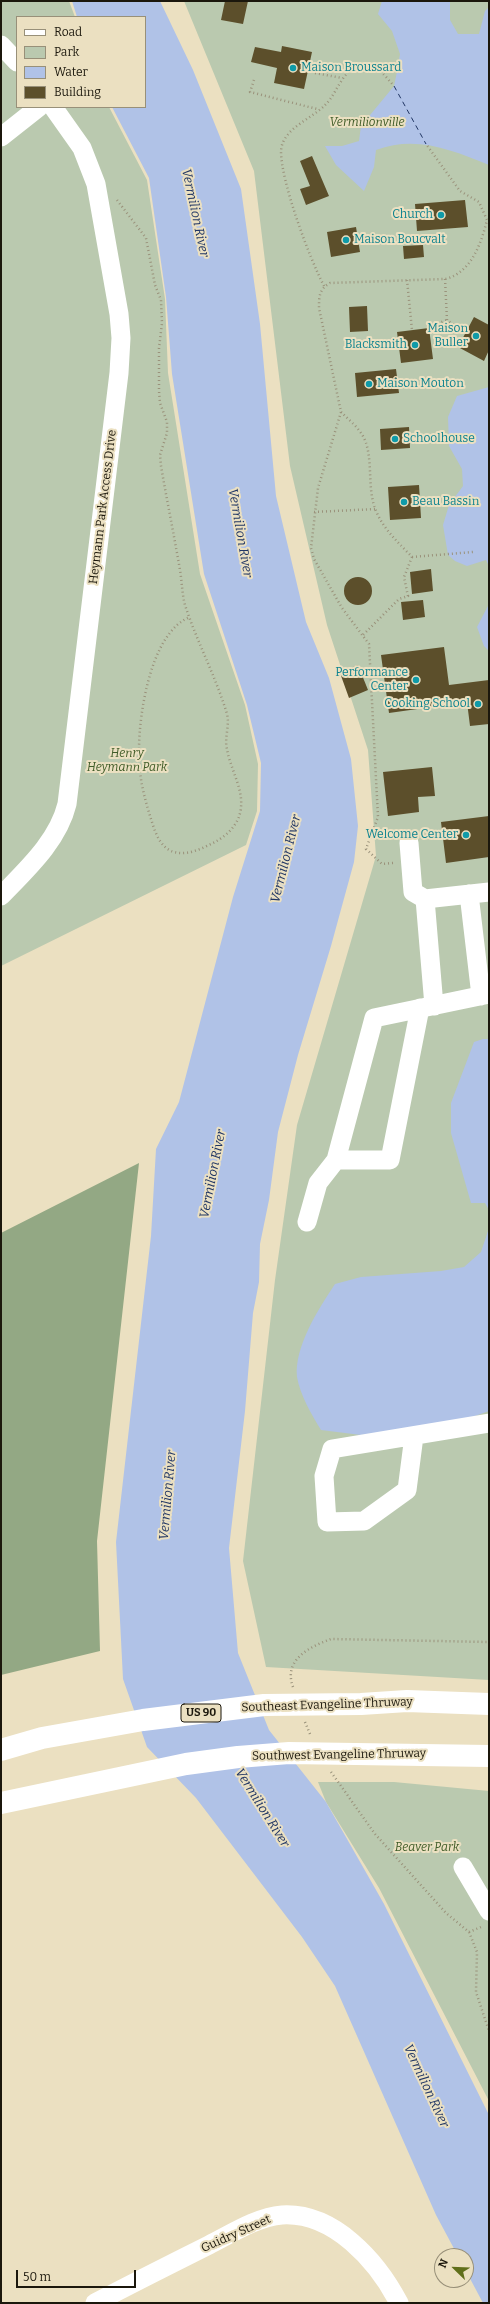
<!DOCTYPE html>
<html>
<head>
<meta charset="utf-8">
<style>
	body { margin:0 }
	#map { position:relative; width:490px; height:2304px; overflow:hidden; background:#ebe0c1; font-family:Bitter,serif }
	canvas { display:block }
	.frame { position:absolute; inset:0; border:2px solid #1b170c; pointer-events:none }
	.legend { position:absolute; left:16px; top:16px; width:130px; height:92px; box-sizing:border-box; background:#ebe0c1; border:1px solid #989079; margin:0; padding:5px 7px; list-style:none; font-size:12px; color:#1b170c }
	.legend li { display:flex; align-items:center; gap:8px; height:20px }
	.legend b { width:20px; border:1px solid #989079 }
	.north { position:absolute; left:434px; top:2248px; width:40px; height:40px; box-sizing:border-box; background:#ebe0c1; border:1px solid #989079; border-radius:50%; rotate:293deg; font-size:11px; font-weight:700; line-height:16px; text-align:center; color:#1b170c }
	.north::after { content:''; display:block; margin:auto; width:14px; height:18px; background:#606f1b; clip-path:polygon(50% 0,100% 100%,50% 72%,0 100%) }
	.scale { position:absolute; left:16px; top:2270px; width:120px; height:18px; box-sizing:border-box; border:2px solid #1b170c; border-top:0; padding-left:5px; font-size:12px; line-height:14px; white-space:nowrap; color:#1b170c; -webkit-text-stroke:3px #ebe0c1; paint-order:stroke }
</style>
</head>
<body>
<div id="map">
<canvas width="490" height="2304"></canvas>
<div class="frame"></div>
<ul class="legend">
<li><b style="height:5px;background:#fff"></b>Road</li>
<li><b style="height:11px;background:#bac9af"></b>Park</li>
<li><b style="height:11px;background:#b0c2e7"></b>Water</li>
<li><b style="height:11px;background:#5c4f2b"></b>Building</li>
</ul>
<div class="north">N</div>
<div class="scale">50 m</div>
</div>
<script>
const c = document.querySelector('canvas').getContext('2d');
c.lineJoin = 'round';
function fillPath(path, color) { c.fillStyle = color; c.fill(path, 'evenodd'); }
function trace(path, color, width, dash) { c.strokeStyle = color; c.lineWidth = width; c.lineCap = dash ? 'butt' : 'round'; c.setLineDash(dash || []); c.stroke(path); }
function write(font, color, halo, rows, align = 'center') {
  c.font = font + ' Bitter,serif'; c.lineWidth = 4; c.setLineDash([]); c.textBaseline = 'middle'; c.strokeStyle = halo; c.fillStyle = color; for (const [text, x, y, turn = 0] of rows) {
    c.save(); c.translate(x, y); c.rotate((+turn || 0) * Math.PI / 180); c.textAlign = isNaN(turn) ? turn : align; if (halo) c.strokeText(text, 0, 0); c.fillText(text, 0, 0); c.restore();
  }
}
const green = new Path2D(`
	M1 1H69L75 17H17V107H109L147 180 165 299 168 373 200 574 245 705 258 764 257 811 246 845 1 966Z
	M184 1H489V1680L266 1667 243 1561 275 1280 297 1125 376 856 368 750 327 625 290 466 254 171Z
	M318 1782H394L489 1791V2101L379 1888 326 1802Z`);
const forest = new Path2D(`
	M139 1163 97 1541 100 1651 1 1675V1233Z`);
const water = new Path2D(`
	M72 1H160L193 70 241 189 260 324 276 496 306 622 329 678 351 759 358 826 354 862 331 946 298 1055 278 1132 269 1200 260 1244 259 1282 253 1313 245 1411 229 1548 238 1653 269 1730 326 1802 384 1904 489 2115V2303H483L466 2271V2256H458L436 2215 335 1986 302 1937 196 1798 147 1747 123 1679 116 1542 151 1236 156 1149 179 1102 233 897 260 811 261 763 247 705 204 574 172 374 166 297 149 178 112 107H145V17H77Z
	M382 1H450V20L458 34H479L485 11 489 7V165C452 150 416 135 376 150L374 167 364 191 336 165 325 146H342L359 141 361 126 394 86 397 72 400 54 392 31 378 14Z
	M489 387V566L486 560 467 566 455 561 448 555 443 525 449 505 463 486 462 469 449 446 448 417 457 396Z
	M489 604V651L484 646 477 627Z
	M483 1039H489V1210L485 1203H471L451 1133V1103L474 1042Z
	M489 1228V1411L461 1421 361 1435 321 1430C312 1415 300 1395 297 1377 294 1347 319 1308 335 1284L361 1277 441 1271 464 1267 481 1252Z`);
const ferry = new Path2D(`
	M394 86 426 144`);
const building = new Path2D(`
	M225 1H248L243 24 221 20Z
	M282 46 312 52 304 89 274 83 277 68 251 62 255 47 281 52Z
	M312 156 329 196 306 205 300 189 310 186 300 161Z
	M465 200 468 227 417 231 415 204Z
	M356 227 360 252 331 257 327 232Z
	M423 245 424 257 404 259 403 246Z
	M367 306 368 331 350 332 349 307Z
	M474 317 489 325V350L484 361 458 347Z
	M429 328 433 359 401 363 397 332Z
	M396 369 399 393 357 397 355 373Z
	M409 427 410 448 381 450 380 429Z
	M419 485 421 518 390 520 388 487Z
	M431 569 433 591 412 594 410 572Z
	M344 591a14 14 0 1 1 28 0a14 14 0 1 1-28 0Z
	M423 600 425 617 403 620 401 602Z
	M444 647 449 685 489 680V724L470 726 467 702 389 713 381 655Z
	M358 665 368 690 349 698 340 673Z
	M432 767 435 796 418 797 419 812 388 816 383 772Z
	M489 816V857L446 863 441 822Z`);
const path = new Path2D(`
	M315 73 342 78
	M254 80 250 92 317 109
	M117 200 146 238 155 285 161 300 162 323 159 348V391L160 403 167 422V433L160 455 161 466C167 501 174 535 180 570 182 582 182 594 185 605 197 642 216 677 227 714 230 726 224 738 227 749 230 768 243 788 241 807 240 823 228 835 215 842 203 848 188 856 174 852 160 848 155 832 151 819 144 797 138 773 139 750 139 713 151 632 190 617
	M445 279 447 320 461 330
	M407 280 412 330
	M324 286C309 257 281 182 281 151 282 128 314 118 326 104 338 92 343 67 363 65 377 64 385 76 394 86
	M434 325 447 320
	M341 412C350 421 362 430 366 443 373 465 367 489 376 511 384 530 398 542 412 557L404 577 408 596 399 599 363 635
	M314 512 376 509
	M412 557 473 552
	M393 863 382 864 366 849 378 817 369 644 342 608 314 559 311 548 318 488 341 412 319 308C319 297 319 289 330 283L445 279C471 273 481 244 487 220L479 202 460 191 426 144
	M293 1687C283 1660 309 1647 331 1639L489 1642
	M305 1722 310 1734
	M331 1772 375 1834 446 1913 469 1932 481 1927
	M469 1932 477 1952 476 1992 489 2031`);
const minor = new Path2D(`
	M1 45 17 62
	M1 137 39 107
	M409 843 413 892 425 899
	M469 894 481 996
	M1 896C27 869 58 841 67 804L119 373 121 338 119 314 96 184 82 148 53 107
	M434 1006 425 899 489 892
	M420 1008 390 1160H336L374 1018 489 994
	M307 1222 318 1183 336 1160
	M414 1436 407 1490 364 1521 327 1522 324 1476 332 1449 489 1423
	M463 1867 489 1911
	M95 2303C133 2283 171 2264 209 2245 231 2234 257 2217 282 2215 334 2212 377 2261 399 2303`);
const highway = new Path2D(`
	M1 1750 42 1738 143 1720 264 1705 361 1704 407 1701 489 1704
	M1 1803 186 1764 238 1757 289 1753 489 1756`);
const markers = [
	[293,68,4,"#0f9aa8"],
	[441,215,4,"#0f9aa8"],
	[346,240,4,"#0f9aa8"],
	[476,336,4,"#0f9aa8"],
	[415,345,4,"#0f9aa8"],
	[369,384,4,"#0f9aa8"],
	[395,439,4,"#0f9aa8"],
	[404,502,4,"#0f9aa8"],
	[416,680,4,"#0f9aa8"],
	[478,704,4,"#0f9aa8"],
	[466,835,4,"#0f9aa8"]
];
const shields = [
	[201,1713,40]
];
const shieldNames = [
	["US 90",201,1713]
];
const cultureNames = [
	["Maison Broussard",301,68,"left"],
	["Church",433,215],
	["Maison Boucvalt",354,240,"left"],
	["Maison",468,329],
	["Buller",468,343],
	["Blacksmith",407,345],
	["Maison Mouton",377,384,"left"],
	["Schoolhouse",403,439,"left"],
	["Beau Bassin",412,502,"left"],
	["Performance",408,673],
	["Center",408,687],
	["Cooking School",470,704],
	["Welcome Center",458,835]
];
const parkNames = [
	["Vermilionville",367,123],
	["Henry",127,754],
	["Heymann Park",127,768],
	["Beaver Park",427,1848]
];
const streetNames = [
	["Heymann Park Access Drive",103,507,-83],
	["Southeast Evangeline Thruway",327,1705,-2],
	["Southwest Evangeline Thruway",339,1755,-1],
	["Guidry Street",236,2234,-24]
];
const waterNames = [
	["Vermilion River",195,213,78],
	["Vermilion River",240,533,80],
	["Vermilion River",286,859,-76],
	["Vermilion River",213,1174,-79],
	["Vermilion River",168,1495,-85],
	["Vermilion River",262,1808,58],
	["Vermilion River",426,2086,65]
];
fillPath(green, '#bac9af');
fillPath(forest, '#93a884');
fillPath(water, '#b0c2e7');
trace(ferry, '#213664', 1, [5, 4]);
fillPath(building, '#5c4f2b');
trace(path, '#9a927b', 2.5, [1, 3]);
trace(minor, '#fff', 19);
trace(highway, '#fff', 22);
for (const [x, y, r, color] of markers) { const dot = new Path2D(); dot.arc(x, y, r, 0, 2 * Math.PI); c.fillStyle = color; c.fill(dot); trace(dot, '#ebe0c1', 1.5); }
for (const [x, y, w] of shields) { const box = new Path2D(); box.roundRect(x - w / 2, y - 9, w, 18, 3); c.fillStyle = '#ebe0c1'; c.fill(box); trace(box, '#1b170c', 1); }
write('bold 11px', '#1b170c', null, shieldNames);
write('12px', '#0d838f', '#ebe0c1', cultureNames, 'right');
write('italic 12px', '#405c28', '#ebe0c1', parkNames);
write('12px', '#1b170c', '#ebe0c1', streetNames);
write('italic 13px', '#213664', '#ebe0c1', waterNames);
</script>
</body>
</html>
